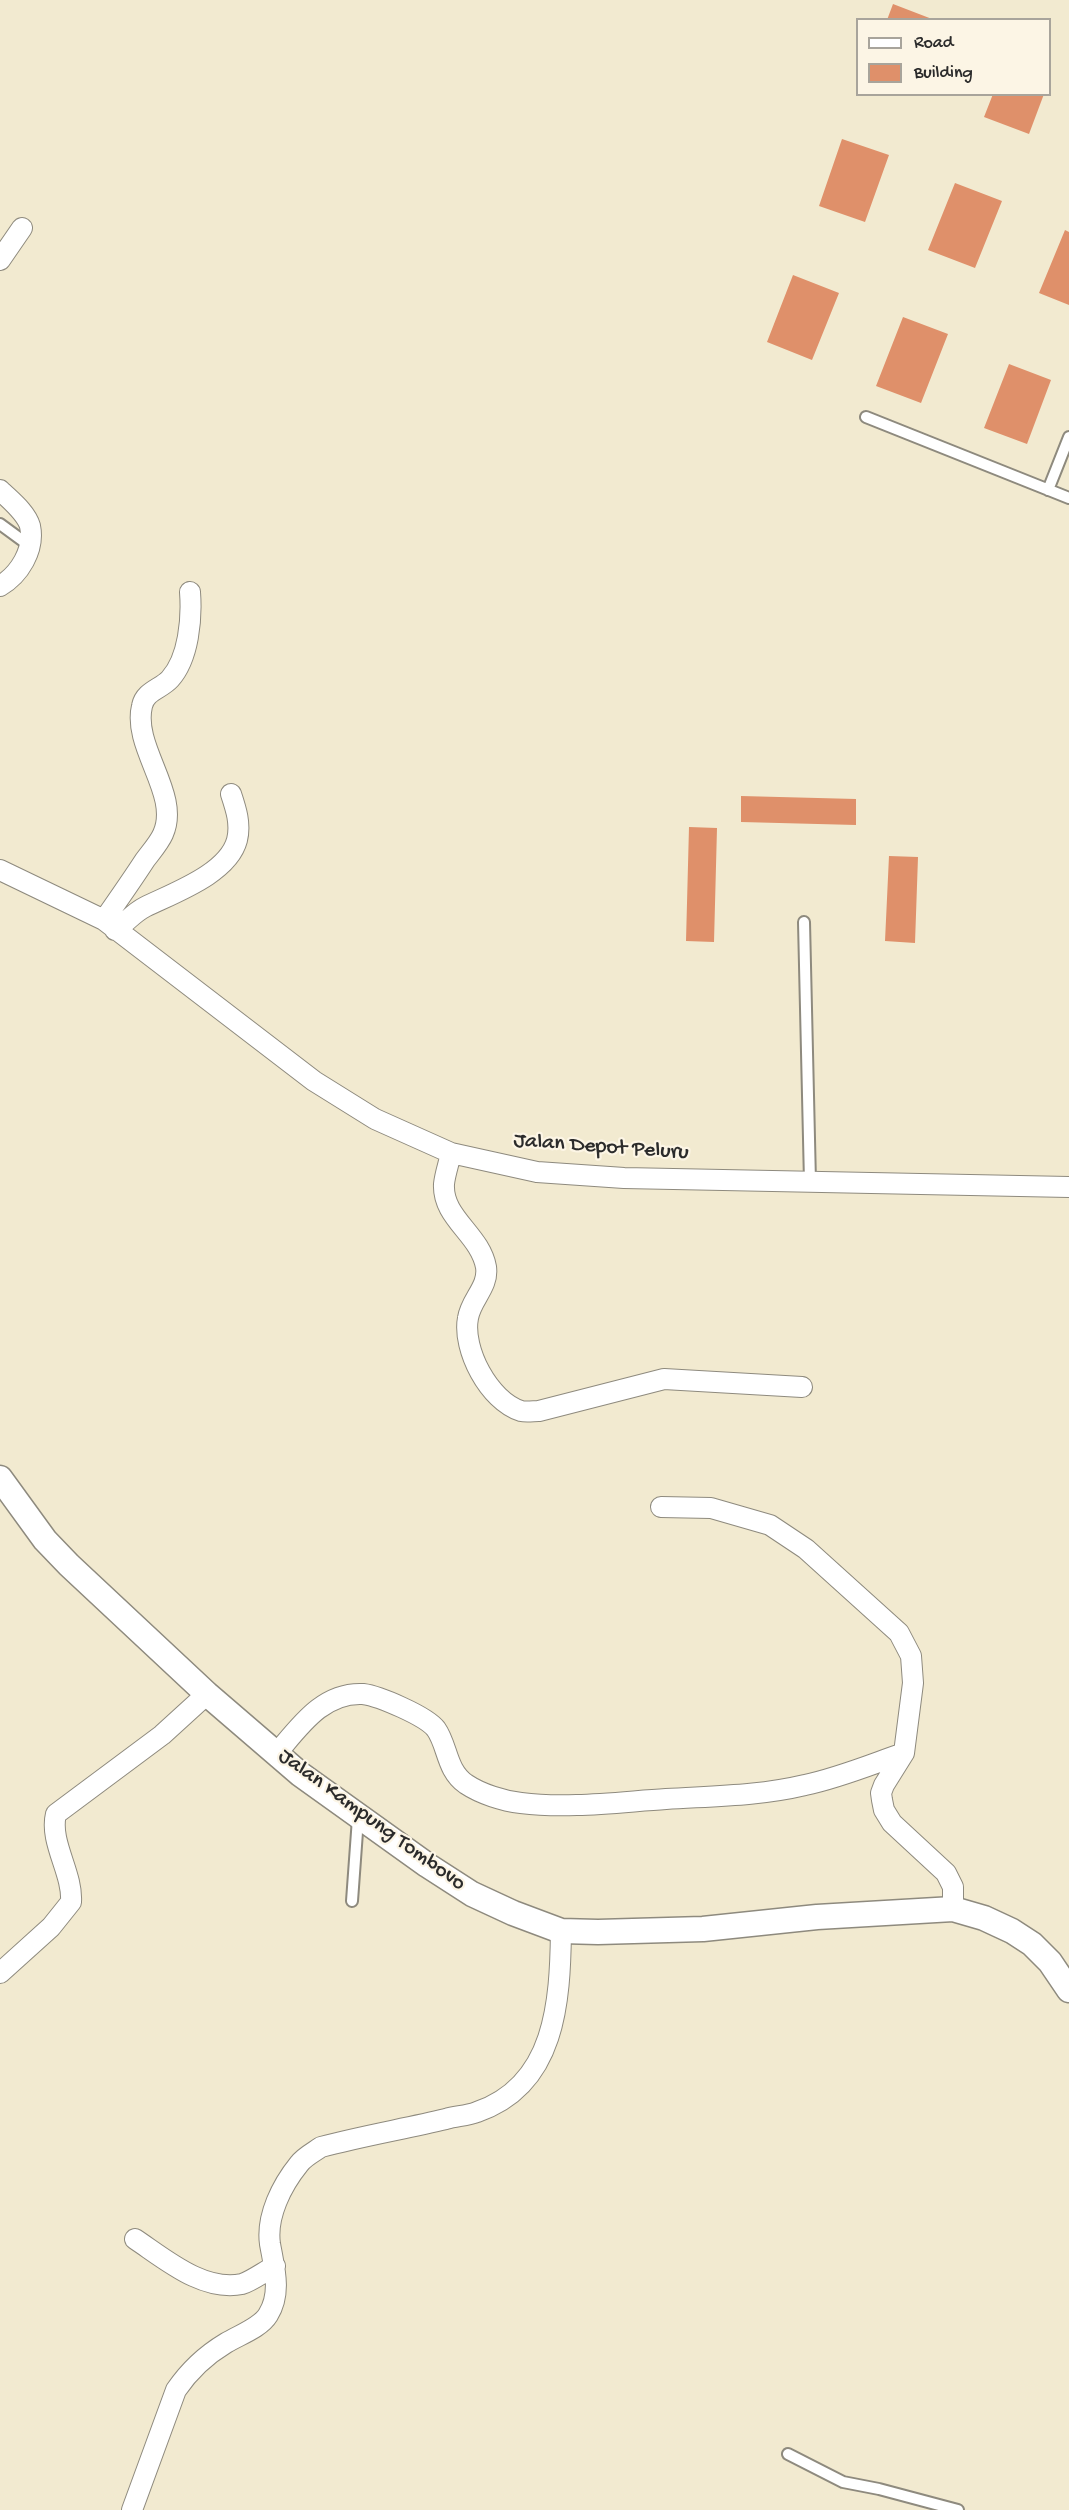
<!DOCTYPE html>
<html>
<head>
<meta charset="utf-8">
<style>
	body { margin:0 }
	#map { position:relative; width:1069px; height:2510px; overflow:hidden; background:#f2ead0; font-family:"Gochi Hand",sans-serif }
	canvas { display:block }
	.legend { position:absolute; left:856px; top:18px; width:195px; height:78px; box-sizing:border-box; background:#fcf5e5; border:2px solid #a8a49b; margin:0; padding:8px 10px; list-style:none; font-size:18px; color:#2b2b2b }
	.legend li { display:flex; align-items:center; gap:12px; height:30px }
	.legend b { width:30px; border:2px solid #a8a49b }
</style>
</head>
<body>
<div id="map">
<canvas width="1069" height="2510"></canvas>
<ul class="legend">
<li><b style="height:8px;background:#fff"></b>Road</li>
<li><b style="height:16px;background:#df906a"></b>Building</li>
</ul>
</div>
<script>
const c = document.querySelector('canvas').getContext('2d');
c.lineJoin = 'round';
function fillPath(path, color) { c.fillStyle = color; c.fill(path, 'evenodd'); }
function trace(path, color, width, dash) { c.strokeStyle = color; c.lineWidth = width; c.lineCap = dash ? 'butt' : 'round'; c.setLineDash(dash || []); c.stroke(path); }
function write(font, color, halo, rows, align = 'center') {
  c.font = font + ' "Gochi Hand",sans-serif'; c.lineWidth = 4.5; c.setLineDash([]); c.textBaseline = 'middle'; c.strokeStyle = halo; c.fillStyle = color; for (const [text, x, y, turn = 0] of rows) {
    c.save(); c.translate(x, y); c.rotate((+turn || 0) * Math.PI / 180); c.textAlign = isNaN(turn) ? turn : align; if (halo) c.strokeText(text, 0, 0); c.fillText(text, 0, 0); c.restore();
  }
}
const building = new Path2D(`
	M893 4 932 19V20H887Z
	M993 94H1044L1029 134 984 117Z
	M842 139 889 155 865 222 819 206Z
	M955 183 1002 201 975 268 928 250Z
	M1065 230 1069 232V305L1039 293Z
	M793 275 839 293 812 360 767 342Z
	M903 317 948 334 921 403 876 386Z
	M1009 364 1051 380 1027 444 984 428Z
	M741 796 856 799V825L741 822Z
	M689 827 717 828 714 942 686 941Z
	M889 856 918 857 915 943 885 941Z`);
const service = new Path2D(`
	M866 417 1069 498
	M1048 490 1069 437
	M0 524 30 546
	M804 922 810 1182
	M352 1901 358 1818
	M788 2454 843 2482 879 2489 958 2510`);
const minor = new Path2D(`
	M0 260 22 228
	M0 490C10 500 26 512 30 526 35 550 19 575 0 586
	M0 870 104 920 314 1081 375 1119 451 1153 537 1172 624 1178 1069 1187
	M104 920C118 900 132 880 145 860 151 852 159 843 163 834 181 794 132 748 142 706 145 691 161 689 170 679 189 658 192 618 190 592
	M115 930C126 923 133 913 145 907 173 893 228 874 237 840 241 824 236 809 231 794
	M451 1153C449 1163 445 1174 444 1184 442 1218 480 1234 486 1267 489 1287 471 1299 468 1318 462 1349 489 1401 521 1411 526 1412 534 1411 539 1411L664 1379 802 1387
	M661 1507 711 1508 770 1525 806 1549 899 1633 911 1656 913 1683 904 1753 884 1785 881 1793 882 1800 884 1810 892 1823 946 1873 953 1887V1909
	M277 1753C300 1726 323 1692 363 1694 379 1696 426 1716 436 1729 448 1746 446 1770 466 1784 481 1794 503 1801 521 1803 567 1809 619 1802 666 1799 713 1796 759 1796 805 1785 839 1778 872 1764 904 1753
	M0 1973 51 1927 71 1902C73 1873 49 1842 56 1814L162 1735 207 1694
	M135 2239C165 2259 203 2292 242 2284 252 2281 265 2271 275 2266
	M132 2510 176 2390C189 2371 206 2355 226 2343 239 2335 260 2328 268 2315 282 2293 274 2267 270 2244 266 2216 282 2185 299 2164 304 2157 314 2152 321 2147 362 2136 404 2129 446 2119 456 2116 467 2116 477 2112 556 2085 560 2001 561 1931`);
const tertiary = new Path2D(`
	M0 1478 45 1540 69 1565 207 1694 300 1774 427 1865 472 1894 513 1913 561 1931 598 1932 703 1929 817 1917 953 1909 984 1918 1012 1931 1032 1944 1050 1962 1069 1990`);
const streetNames = [
	["Jalan Depot Peluru",601,1148,4],
	["Jalan Kampung Tombovo",371,1821,36]
];
fillPath(building, '#df906a');
trace(service, '#8e8a7e', 14);
trace(minor, '#8e8a7e', 22);
trace(tertiary, '#8e8a7e', 27);
trace(service, '#fff', 10);
trace(minor, '#fff', 20);
trace(tertiary, '#fff', 24);
write('22px', '#2b2b2b', '#fcf5e5', streetNames);
</script>
</body>
</html>
